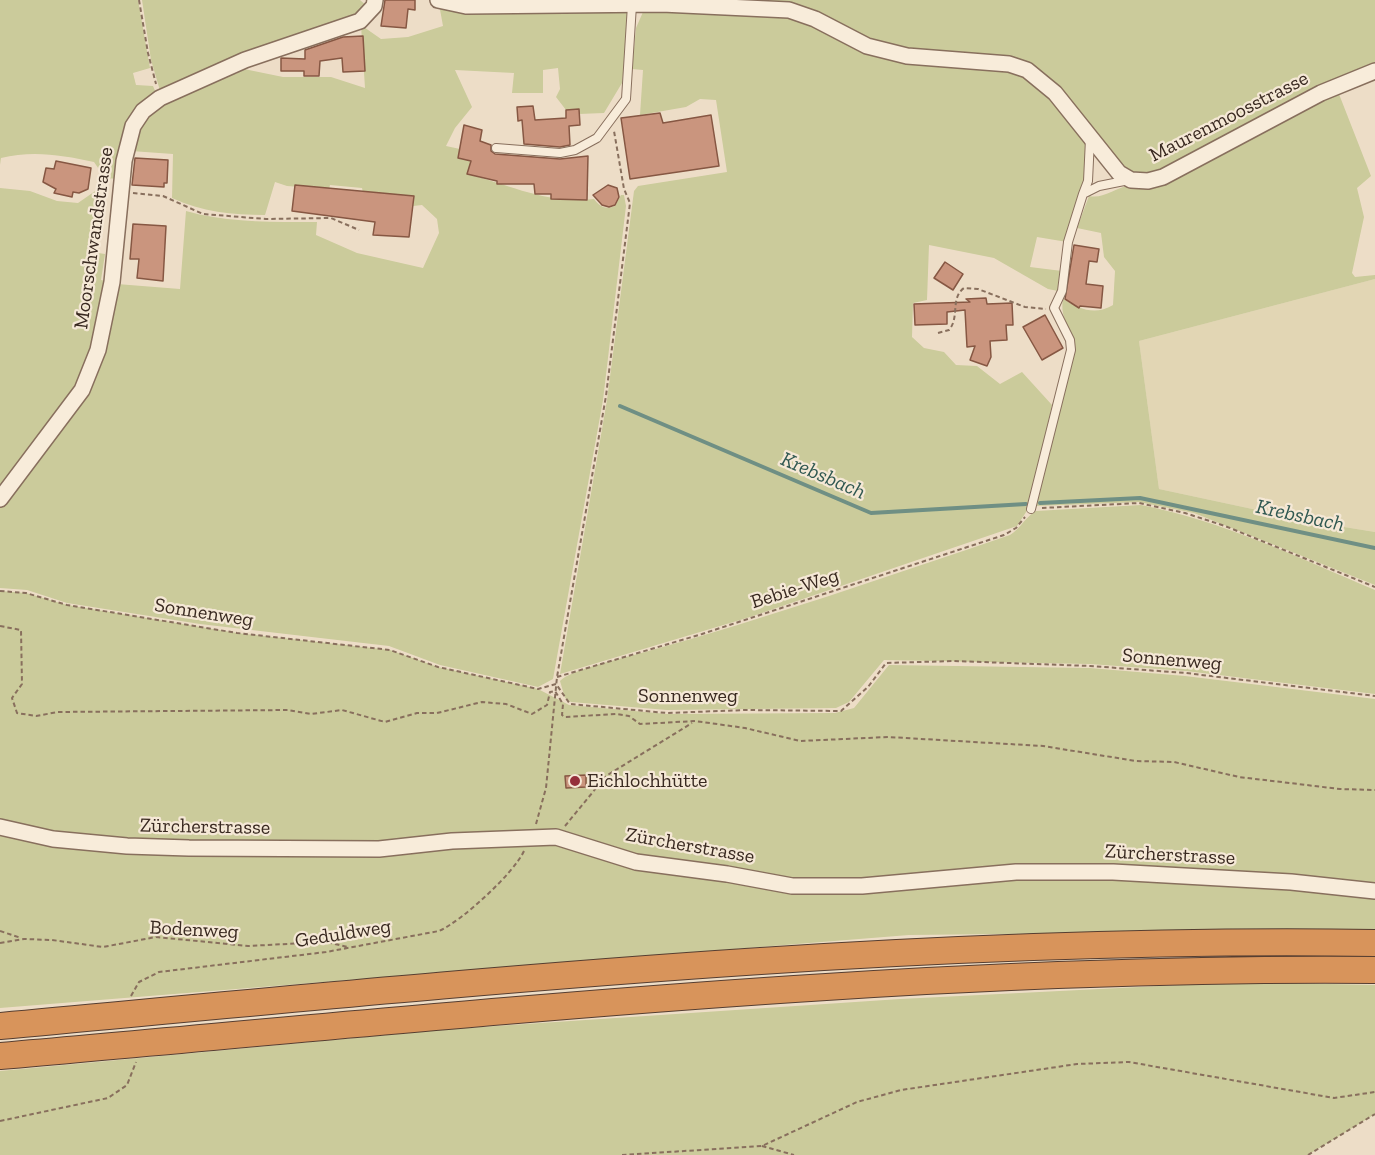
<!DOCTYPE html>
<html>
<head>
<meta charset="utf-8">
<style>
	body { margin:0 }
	canvas { display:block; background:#edddc7 }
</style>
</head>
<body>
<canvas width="1375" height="1155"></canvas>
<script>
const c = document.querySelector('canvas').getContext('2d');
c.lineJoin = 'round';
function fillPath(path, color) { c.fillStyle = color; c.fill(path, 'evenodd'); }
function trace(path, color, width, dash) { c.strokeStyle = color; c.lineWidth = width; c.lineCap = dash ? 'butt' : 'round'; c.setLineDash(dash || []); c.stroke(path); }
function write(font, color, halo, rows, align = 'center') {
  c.font = font + ' "Zilla Slab",serif'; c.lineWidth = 4.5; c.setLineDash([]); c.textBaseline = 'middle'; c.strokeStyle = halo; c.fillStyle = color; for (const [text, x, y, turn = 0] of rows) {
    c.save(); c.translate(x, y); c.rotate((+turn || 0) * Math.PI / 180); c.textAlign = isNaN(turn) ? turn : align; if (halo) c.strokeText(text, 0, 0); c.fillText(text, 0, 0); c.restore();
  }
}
const farmland = new Path2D(`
	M1375 279V532L1313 522 1159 489 1139 341Z`);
const green = new Path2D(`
	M0 0H138L150 68 133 73 136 85 153 86 156 93C125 112 126 146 119 179L105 178 94 162C63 155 32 150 1 158L0 165Z
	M142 0H360L368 7 360 16 161 94 151 60Z
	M653 0H1375V68L1150 177 1124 171 1037 72 928 55 879 44 815 16Z
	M439 4 627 11 629 20 622 83 604 113 579 114V109L566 110 556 97 560 89 558 68 543 70V93H512L514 73 455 70 472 107 455 128 446 146 460 149 458 158 471 161 468 174C510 185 549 205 594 199 600 207 606 210 615 206L621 195H624L626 206 603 400 553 679 538 687 440 665 389 646 200 624 67 603 27 590 0 588V508L88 390 117 284 180 289 186 211C228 223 273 222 317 222L316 235 357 253 423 268 439 233 437 219 422 205 413 206 414 196 363 193 362 188 330 185 329 189 287 186 275 182 265 215C232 215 202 212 172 198L173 154 131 151 139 124 168 99 225 72 236 74 244 69 283 77H331L365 88 361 25 381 39 408 37 443 26Z
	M652 7 797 15 850 42 1002 66 1034 79 1087 141 1086 177 1067 242 1037 237 1030 267 1062 271 1058 291 1048 289 994 258 929 245 927 300 913 303 912 337 924 348 944 352 956 365 977 366 1000 384 1022 372 1052 405 1030 506 1017 526 750 617 560 674 607 400 634 191 638 186 727 172 716 100 700 99 686 107 640 115 643 70 632 69 636 28 643 12Z
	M1337 89 1371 176 1357 188 1364 217 1352 273 1355 277 1375 275V279L1139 341 1159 489 1313 522 1375 532V585L1194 513 1139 502 1036 506 1035 501 1074 349C1074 329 1059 321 1063 299 1079 309 1095 316 1113 305L1115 271 1104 257 1101 233 1077 228 1089 196C1104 199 1115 188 1130 185Z
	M101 187 92 252 105 254 101 280 106 281 93 351 77 388 0 490V188L30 191 57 201 78 203Z
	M1141 505C1223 521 1299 558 1375 590V694L1186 671 1090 664 884 660 849 702 836 708 667 710 571 702 565 698 560 681C569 670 628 657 645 652 768 618 889 576 1010 535 1021 528 1026 516 1036 511Z
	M0 591 26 593 67 605 237 633 390 650 438 667 538 689 569 705 667 714 835 713 854 708 889 665 1090 668 1185 676 1375 699V930L909 935 0 1008Z
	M1239 982 1375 985V1114L1308 1155H0V1071L451 1029 900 999Z`);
const stream = new Path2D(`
	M620 406 871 513 1026 504
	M1040 503 1140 498 1375 548`);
const building = new Path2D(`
	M385 0H415V10L408 9 406 28 381 26Z
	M363 36 365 71 343 72 342 58 320 61 319 76H304V71H281V58L305 59V50L343 37Z
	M533 106 535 120 566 118V110L579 109 580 125 569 126 570 145 560 147 524 144 522 120 518 121 517 107Z
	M660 113 663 123 711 115 719 166 630 179 621 118Z
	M464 125 482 130 480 141 491 145V151L495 154 560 159 588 156 587 200 551 199V194H535L534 184H497V181L467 174 471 161 458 158Z
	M135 158 168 160 167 183H164V187L132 185Z
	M56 161 91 168 88 189 79 193 73 192 72 197 54 193 56 189 43 182 46 168 54 169Z
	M295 185 414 196 409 237 373 235 375 222 292 211Z
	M608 185 617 188 619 197 615 205 609 207 602 205 593 195Z
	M133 224 166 226 163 281 137 278 139 259H130Z
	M1074 245 1099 249 1097 262 1089 261 1086 284 1103 286 1101 308 1080 306 1079 308 1065 299Z
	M945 262 963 274 953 290 934 278Z
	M986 298 987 304 1012 303 1013 325H1006L1007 340 990 341 991 357 987 366 970 360 975 346 967 347 965 310 947 312V324L915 325 914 304 970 302 966 299Z
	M1045 315 1063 348 1042 360 1023 327Z
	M586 775V787L566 788 565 776Z`);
const path = new Path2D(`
	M139 0 148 53 156 84
	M133 193 163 196 203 214 266 219 331 218 359 230
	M938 333 949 330C960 317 950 298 964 288L978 289 1025 307 1046 309
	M1042 508 1139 503 1185 513 1225 526 1375 587
	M0 591 26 593 67 605 237 633 390 650 438 667 538 689 556 684 570 704 667 713 746 710 841 711 868 687 886 663 954 661 1090 666 1186 673 1375 696
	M0 626 21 630 22 684 12 698 17 713 36 716 58 712 288 710 311 714 342 710 385 722 417 713H437L482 702 506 704 532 714 547 705 550 692 555 691 563 704 562 715 565 717 616 714 629 716 640 724 695 721 745 728 800 741 888 737 1043 746 1136 761 1174 762 1239 777 1340 789 1375 790
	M557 677 702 634 1004 535 1016 528 1025 517
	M536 824 546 788 557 677 606 396 630 203 624 189 614 131
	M565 826 606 776 692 723
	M0 931 21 938
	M0 943 24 939 52 940 103 947 156 937 248 946 326 942 348 947
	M131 996 139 982 159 972 326 952 439 931C462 921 514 873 524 851
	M0 1121 108 1098 127 1085 136 1062
	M762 1146 794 1155
	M622 1155 762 1146 857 1102 901 1090 1077 1064 1129 1062 1334 1098 1375 1092
	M1308 1155 1375 1114`);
const service = new Path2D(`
	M1090 139 1088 181 1083 194 1099 186 1129 180
	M496 148 560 153 575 150 597 138 626 99 632 5
	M1031 509 1071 350 1070 340 1054 308 1062 291 1068 242 1083 194`);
const minor = new Path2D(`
	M438 0 466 6 662 4 789 10 815 19 867 46 907 56 1009 64 1027 70 1055 93 1119 173 1131 180 1148 181 1163 177 1321 93 1375 71
	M0 499 82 390 98 350 112 282 124 161 133 126 143 111 160 98 245 60 360 21 374 6 375 0
	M0 827 53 839 127 846 189 848 379 849 452 841 556 837 636 862 727 874 792 886H862L1016 872H1113L1291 882 1375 891`);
const motorway = new Path2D(`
	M0 1026C457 984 915 936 1375 943
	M0 1056C458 1016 915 966 1375 970`);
const markers = [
	[575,781,6,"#952f3b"]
];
const streetNames = [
	["Maurenmoosstrasse",1229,117,-27],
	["Moorschwandstrasse",94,238,-82],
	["Bebie-Weg",795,589,-18],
	["Sonnenweg",204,613,9],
	["Sonnenweg",1172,660,5],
	["Sonnenweg",688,696],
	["Zürcherstrasse",205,827,1],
	["Zürcherstrasse",690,846,10],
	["Zürcherstrasse",1170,855,3],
	["Bodenweg",194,930,3],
	["Geduldweg",343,934,-9]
];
const poiNames = [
	["Eichlochhütte",587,781]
];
const waterNames = [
	["Krebsbach",823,476,23],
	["Krebsbach",1300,516,12]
];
fillPath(farmland, '#e2d6b4');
fillPath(green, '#cbcb9b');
trace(stream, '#6f8f84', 4);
fillPath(building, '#ca957e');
trace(building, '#865743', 1.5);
trace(service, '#886f5d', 10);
trace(minor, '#886f5d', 18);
trace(motorway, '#563e31', 28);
trace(path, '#886f5d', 2, [4.5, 3]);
trace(service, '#f8ecda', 8);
trace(minor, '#f8ecda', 15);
trace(motorway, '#d8945b', 26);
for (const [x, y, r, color] of markers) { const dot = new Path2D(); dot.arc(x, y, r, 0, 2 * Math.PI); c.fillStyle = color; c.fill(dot); trace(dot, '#f5e8d6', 2); }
write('20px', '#392920', '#f5e8d6', streetNames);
write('20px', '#392920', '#f5e8d6', poiNames, 'left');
write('italic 21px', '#305851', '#f5e8d6', waterNames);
</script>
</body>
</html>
